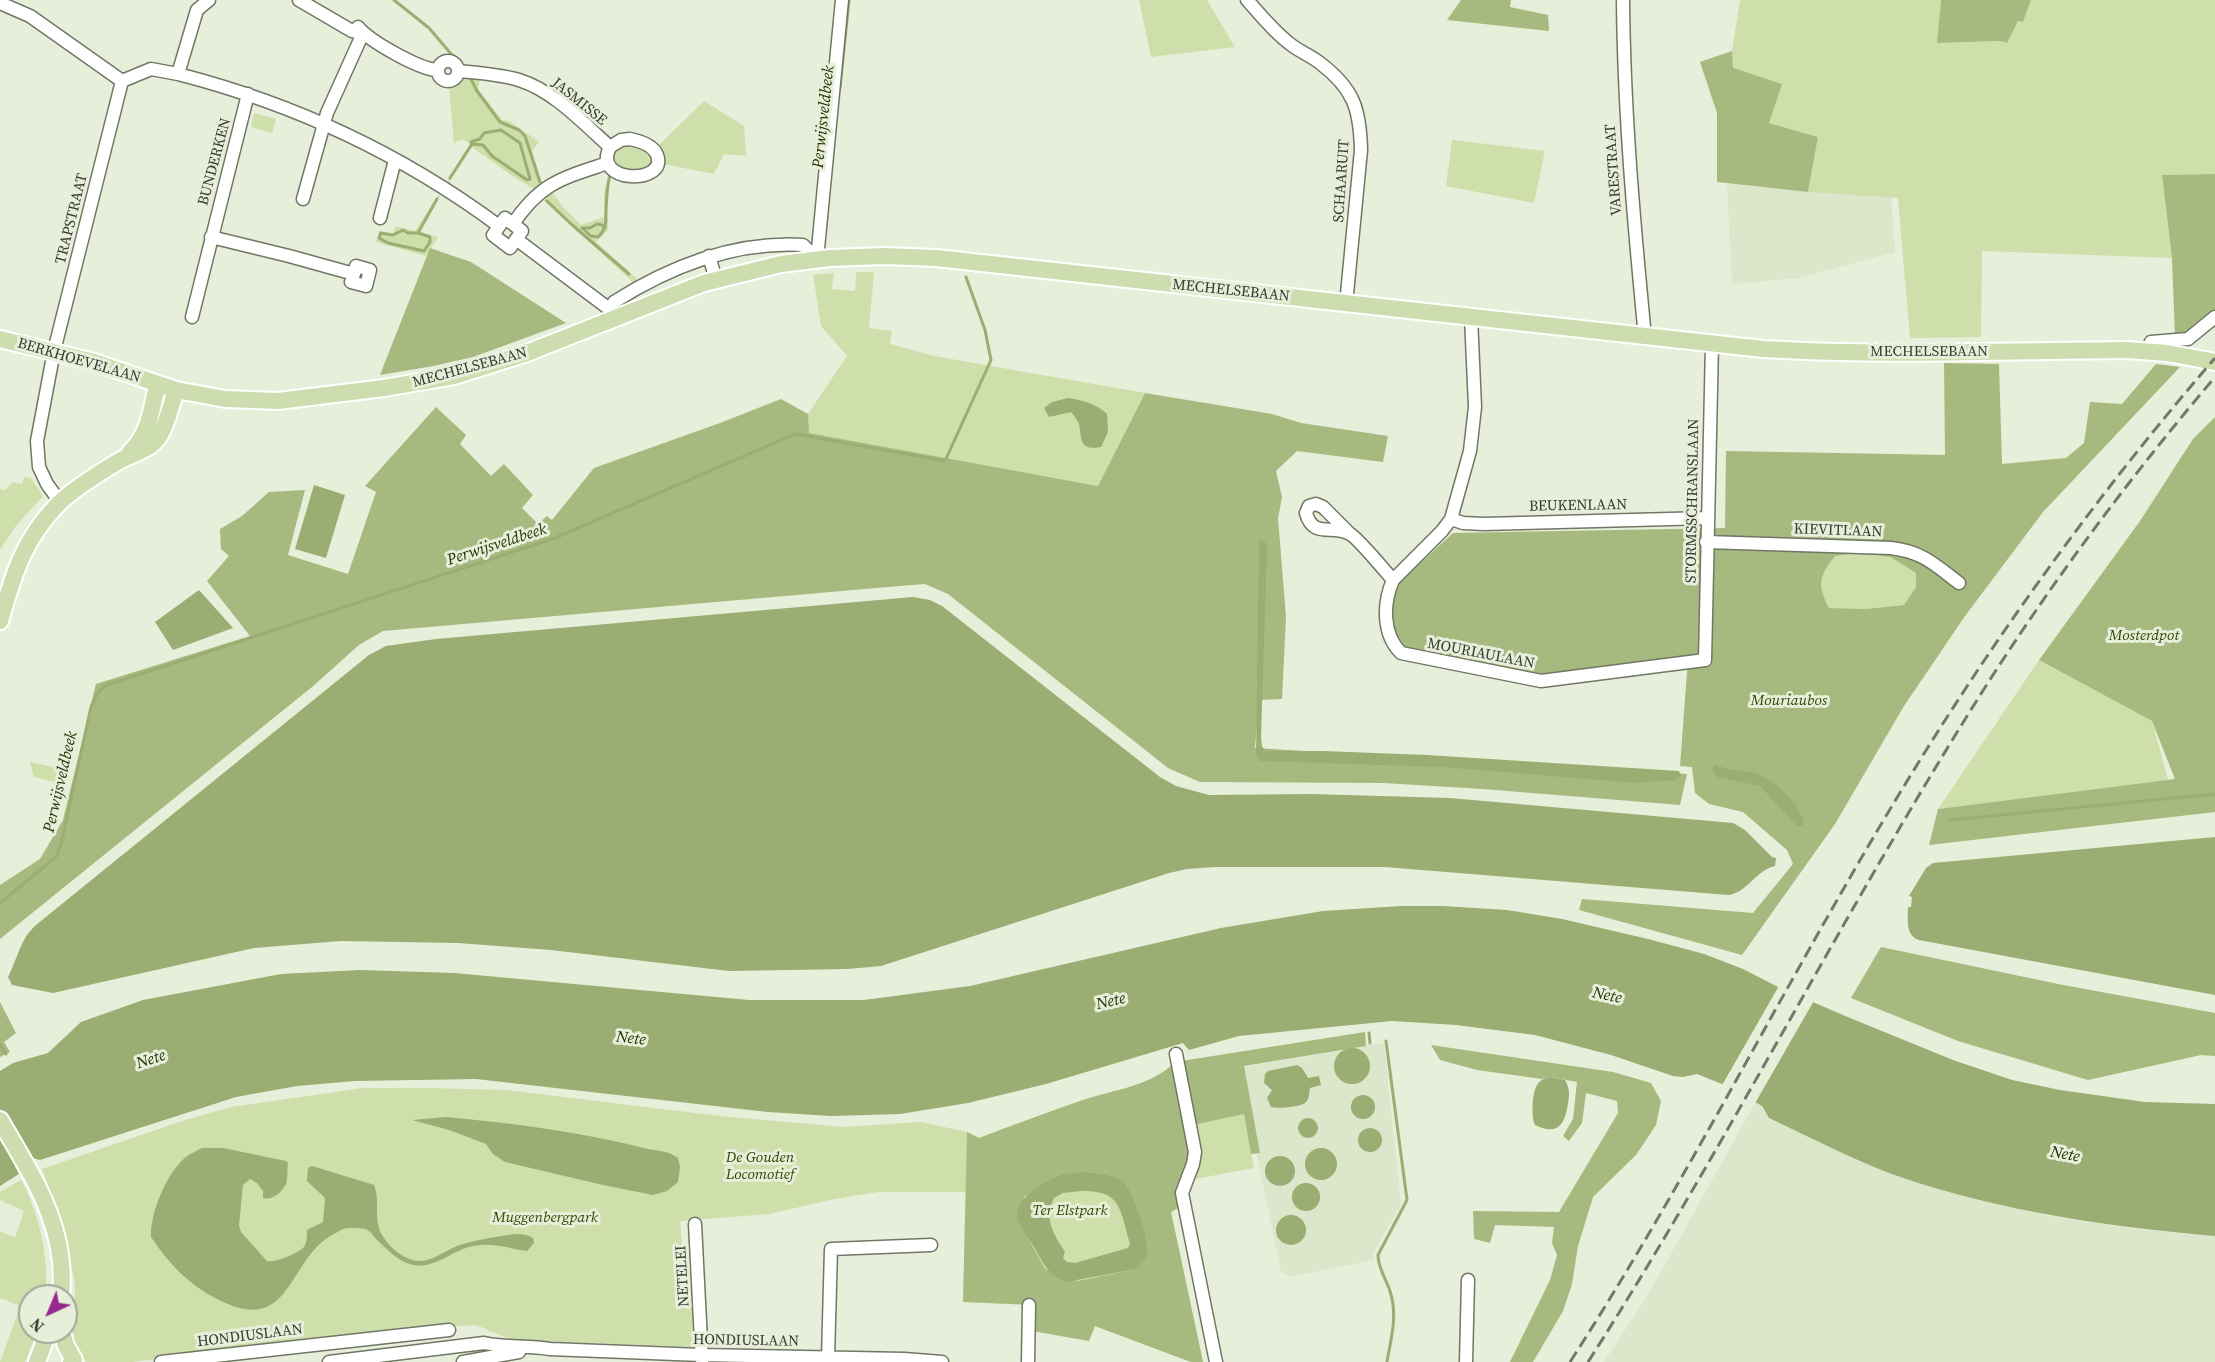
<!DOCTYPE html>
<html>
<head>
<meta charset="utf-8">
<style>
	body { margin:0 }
	#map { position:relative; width:2215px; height:1362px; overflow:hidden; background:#e7eed9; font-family:"Source Serif 4",serif }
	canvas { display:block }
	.north { position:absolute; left:18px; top:1284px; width:60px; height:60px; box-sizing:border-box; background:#e7eed9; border:2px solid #a1a697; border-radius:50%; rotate:224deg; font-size:16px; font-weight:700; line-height:24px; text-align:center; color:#383b33 }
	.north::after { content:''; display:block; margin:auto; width:21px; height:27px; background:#97298a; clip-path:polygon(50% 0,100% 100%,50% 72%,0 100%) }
</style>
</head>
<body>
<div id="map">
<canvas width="2215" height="1362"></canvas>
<div class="north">N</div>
</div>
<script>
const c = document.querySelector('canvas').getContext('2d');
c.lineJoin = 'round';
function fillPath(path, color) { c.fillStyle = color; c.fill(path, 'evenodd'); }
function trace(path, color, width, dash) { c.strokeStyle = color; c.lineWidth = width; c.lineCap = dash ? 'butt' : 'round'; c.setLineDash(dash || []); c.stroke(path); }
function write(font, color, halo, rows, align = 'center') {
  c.font = font + ' "Source Serif 4",serif'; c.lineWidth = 6; c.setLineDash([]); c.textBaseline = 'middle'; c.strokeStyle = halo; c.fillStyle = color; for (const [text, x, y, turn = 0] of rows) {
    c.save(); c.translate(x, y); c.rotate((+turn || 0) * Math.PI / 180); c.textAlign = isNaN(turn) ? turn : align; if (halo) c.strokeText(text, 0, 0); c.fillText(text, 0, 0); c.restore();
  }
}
const built = new Path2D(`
	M1727 184 1808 192 1891 197 1895 252 1799 278 1732 284Z
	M1384 1043 1401 1205 1373 1253 1374 1260 1290 1277 1281 1272 1239 1068Z
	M1755 1103 1762 1106 1764 1113 1858 1159 1905 1179 2045 1215 2141 1230 2215 1236V1362H1604L1648 1295Z`);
const green = new Path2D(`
	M1139 0H1207L1235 47 1151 57Z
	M1740 0H1941L1938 43 2001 41 2007 43 2018 21 2023 22 2031 0H2215V174L2162 175 2172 258 1982 251 1981 337 1910 338 1898 198 1808 192 1818 137 1769 123 1733 68 1732 51Z
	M462 79H480L478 89 502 120 509 121 539 142 532 151 542 183 534 189 511 175 472 147 449 182 447 181 470 144 463 139 454 143 449 87 457 85Z
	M704 101 744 126 746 156 724 154 714 174 663 164 657 147Z
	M254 113 276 119 272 133 251 127Z
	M1452 140 1545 151 1534 203 1446 186Z
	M633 143 652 153V167L634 173 614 165 611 155 617 145Z
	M609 172 611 174 607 195 608 230 596 242 638 280 634 283 543 200 553 193 563 207 581 225 604 217V193Z
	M438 195 440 196 423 224 421 232 438 237 426 256 376 242 379 231 393 235 395 226 415 231Z
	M856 272H874L869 328 892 331 890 344 934 356 1145 393 1098 486 808 433V414L847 356 821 326 813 275 834 273 832 289 855 291Z
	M24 477 31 478 43 496 15 527 0 550V489L5 490 13 482 22 484Z
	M1860 553 1890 557 1916 573V587L1904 605 1866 609 1829 608C1817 585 1819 576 1835 556Z
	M2039 660 2152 721 2168 780 1938 809Z
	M30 762 66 770 63 784 34 777Z
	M1175 1062 1244 1114 1254 1168 1179 1182 1176 1194 1178 1208 1171 1212 1203 1362H1191L1095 1326 1089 1341 1034 1305 963 1302 967 1192H878L835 1199 769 1214 680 1221 684 1272H691L693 1347 512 1340 476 1325 412 1329 133 1362H86C58 1325 81 1312 73 1273 66 1237 55 1203 42 1169L179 1122 231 1107 363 1088H430L506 1090 720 1116 844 1127 921 1122 967 1132 979 1138C1013 1125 1048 1112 1083 1100 1113 1090 1152 1086 1175 1062Z
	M21 1180C40 1215 48 1254 46 1294V1296H30V1332H37L26 1360 25 1362H0L17 1316 18 1305 0 1298V1231L15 1238 24 1211 0 1200V1192Z`);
const forest = new Path2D(`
	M1461 0H1511L1510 7 1548 15 1549 31 1447 20Z
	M1941 0H2031L2023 22 2018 21 2007 43 2001 41 1937 43Z
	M1732 51 1733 68 1782 84 1769 123 1818 137 1808 192 1717 182V113L1700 62Z
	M2215 174V312L2190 334 2175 337 2172 258 2162 175Z
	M430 248 471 262 566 323 473 357 433 366 380 375Z
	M1944 363 1999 364 2002 464 2066 458 2084 443 2090 402 2122 404 2156 364 2180 367 2043 512 1965 616 1904 706 1835 824 1742 955 1579 910 1582 899 1753 913 1793 864 1787 850 1743 812 1709 804 1695 793 1692 767 1680 766 1688 659 1546 677 1403 649 1396 639 1393 621V592L1401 581 1453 533 1725 528 1726 451 1945 455ZM1860 553 1890 557 1916 573V587L1904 605 1866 609 1829 608C1817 585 1819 576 1835 556Z
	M1145 393 1272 414 1301 423 1388 436 1383 462 1297 451 1276 471 1282 497 1278 518 1286 617 1282 699 1259 700 1255 748 1687 774 1680 805 1483 789 1383 783 1200 782 1168 768 948 594 925 584 888 587 383 631 359 645 312 687 0 939V885L40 859 63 820 96 684 250 636 207 581 229 556 221 549 220 529 242 516 269 492 305 490 288 555 348 574 376 492 365 486 436 407 466 435 460 444 491 476 504 464 533 495 522 508 538 524 547 516 552 520 594 468 720 423 781 399 808 414 809 433 1098 486Z
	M2215 417V812L1929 845 1938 809 2175 779 2152 721 2039 660 2140 521 2193 439Z
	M1881 947 2058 984 2215 1013V1056L2201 1055 2088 1080 1958 1041 1851 998Z
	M0 1002 16 1033 4 1042 10 1052 0 1057Z
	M1365 1032 1366 1046 1244 1066 1260 1153 1251 1154 1244 1114 1188 1126 1190 1148 1189 1164 1179 1182 1176 1194 1178 1208 1171 1212 1203 1362H1191L1095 1326 1089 1341 1032 1331 1034 1305 963 1302 967 1132 979 1138C1013 1125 1048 1112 1083 1100 1113 1090 1152 1086 1175 1062ZM1083 1172C1096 1173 1113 1173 1124 1182 1134 1192 1150 1239 1147 1253 1145 1260 1142 1264 1137 1269L1078 1281 1045 1269 1019 1222 1020 1206 1025 1196Z
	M1431 1045 1613 1072 1651 1083 1661 1101 1656 1125 1636 1155 1593 1197 1578 1246 1572 1284 1563 1311 1533 1362H1510L1550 1280 1557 1255 1552 1243 1554 1227 1495 1225 1490 1243 1474 1239 1473 1211 1559 1212 1618 1113 1617 1101 1586 1093 1582 1123 1569 1141 1563 1136 1573 1119 1577 1082 1550 1077 1542 1079 1477 1070 1440 1060Z`);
const water = new Path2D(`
	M1068 398C1082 400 1097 404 1107 414L1108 432 1101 447C1079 451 1082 439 1079 424 1077 419 1074 416 1071 412L1049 417 1044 408 1052 402Z
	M314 485 345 495 326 558 295 549Z
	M1261 539 1266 543 1267 548 1261 737 1262 746 1265 751H1323L1427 755 1679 771 1681 776 1675 780 1634 783 1442 767 1260 761 1256 756 1259 541Z
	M199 590 233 628 173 650 155 622Z
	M913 597 930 600 942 606 1160 777 1176 786 1209 795 1311 794 1450 798 1733 823 1745 830 1772 857 1776 858 1775 866C1756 870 1747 893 1728 895L1385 867H1215L1187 869 1169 873 881 966 848 969 729 971 551 950 458 943 341 941 254 948 53 993 12 985 8 977C18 958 20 939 36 925L369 655 386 646 436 639Z
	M1714 764C1720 766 1726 769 1732 770 1740 771 1748 771 1755 773 1772 778 1806 808 1803 826H1797L1760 786 1717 777 1713 772Z
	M2215 837V995L1919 940C1905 935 1908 920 1908 907H1911L1912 897 1909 896 1926 868 1933 863Z
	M1401 906H1443L1507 910 1562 919 1648 939 1704 954 1743 969 1778 987 1850 1018 1953 1060 2012 1080 2060 1090 2145 1102 2215 1104V1236C2111 1227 2006 1212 1906 1179 1859 1163 1814 1139 1769 1118L1762 1106 1722 1084 1697 1074 1683 1077 1673 1076 1611 1055 1535 1035 1456 1025 1392 1021 1239 1036 1189 1050 1183 1043 1046 1084 968 1103 900 1114 831 1116 768 1112 476 1079 355 1081 297 1086 236 1097 40 1160 30 1157 15 1166 19 1174 0 1186V1071L13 1063 48 1053 81 1022 143 1000 281 974 360 970 454 973 749 1000H864L970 986 1221 928 1323 911Z
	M1334 1066a18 18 0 1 1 36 0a18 18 0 1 1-36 0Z
	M1297 1065 1302 1068 1308 1078 1319 1076 1321 1085 1310 1088C1309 1092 1310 1098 1306 1102 1302 1107 1277 1109 1271 1107L1267 1098 1272 1090 1264 1083 1265 1074 1268 1071Z
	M1550 1077 1565 1080C1571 1090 1569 1098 1567 1109 1563 1129 1554 1134 1535 1125 1531 1117 1532 1093 1537 1085 1540 1080 1545 1078 1550 1077Z
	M1351 1107a12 12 0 1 1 24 0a12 12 0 1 1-24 0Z
	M446 1117C513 1123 582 1132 648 1149 659 1151 669 1151 678 1158L680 1167 678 1182 667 1191 653 1195 603 1185 505 1162 493 1154 486 1144 449 1130 412 1120Z
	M1298 1128a10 10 0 1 1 20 0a10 10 0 1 1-20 0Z
	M1358 1140a12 12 0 1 1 24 0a12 12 0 1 1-24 0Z
	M202 1148H223L286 1161 288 1163C287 1169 288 1178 286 1184 282 1192 272 1201 263 1198V1191L257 1183 250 1179 243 1185 239 1225 241 1232 267 1261C275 1263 296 1254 303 1248 307 1244 307 1236 307 1230L323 1222 325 1198 307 1181 308 1168 312 1166 374 1185C380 1199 374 1217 380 1231 388 1248 408 1265 427 1260 438 1257 447 1250 457 1246 472 1241 487 1238 502 1236 513 1234 523 1232 533 1238L534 1243 527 1251C506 1248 491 1241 469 1247 451 1252 433 1269 413 1265 397 1261 387 1249 376 1239 374 1236 370 1231 366 1229 362 1228 352 1228 348 1228 344 1228 339 1231 336 1233 286 1256 294 1339 217 1299 189 1285 168 1263 151 1237 150 1213 167 1172 186 1157 191 1153 197 1151 202 1148Z
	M1305 1164a16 16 0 1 1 32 0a16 16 0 1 1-32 0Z
	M1265 1171a15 15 0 1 1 30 0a15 15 0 1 1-30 0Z
	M1083 1172C1096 1173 1113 1173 1124 1182 1134 1192 1150 1239 1147 1253 1146 1260 1142 1264 1137 1269L1066 1282C1048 1275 1044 1264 1035 1249 1030 1240 1021 1230 1018 1220 1012 1198 1047 1180 1064 1174 1070 1173 1077 1173 1083 1172ZM1081 1191C1122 1190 1120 1210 1130 1244L1128 1248 1075 1263 1067 1262 1063 1258 1065 1252C1053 1233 1044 1220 1054 1198L1063 1193Z
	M1292 1197a14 14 0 1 1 28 0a14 14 0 1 1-28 0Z
	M1276 1230a15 15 0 1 1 30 0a15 15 0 1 1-30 0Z`);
const pier = new Path2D(`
	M1780 984 1815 999 1754 1105 1721 1087Z`);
const stream = new Path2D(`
	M394 0 429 28 452 55
	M471 79 477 91 500 122 519 130 525 136 540 182
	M840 88 849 0
	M450 178 472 144 483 145 492 156 527 180 530 179 520 143 501 130 484 133 480 139 471 142 472 144
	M547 201 571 224 629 274
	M606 219C605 228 604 231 598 237L591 236 582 228H590L597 224C600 224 603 225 605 228 607 210 605 193 610 175
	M418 233H408L403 230 393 235 381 233 379 238 388 243 424 251 430 242V237L418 233 437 199
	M1950 820 2215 794
	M0 903 56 857 61 844 91 707 97 694 104 686 555 538 795 434 945 461 991 360 985 330 966 277
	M1369 1033 1370 1043
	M1386 1041 1407 1200 1378 1255C1378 1268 1386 1279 1390 1291 1398 1316 1391 1338 1387 1362
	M0 1044 6 1054`);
const minor = new Path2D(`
	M299 0 352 31 363 33 327 113 303 199
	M1247 0C1260 14 1273 31 1289 43 1298 51 1310 55 1320 63 1354 89 1360 109 1361 150L1346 304
	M1623 0C1624 114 1634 224 1645 337
	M0 3 30 16 122 81
	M358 27C369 41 419 69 437 70
	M438 71a10 10 0 1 1 20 0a10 10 0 1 1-20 0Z
	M458 71C479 73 499 74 519 80 554 91 583 123 610 147
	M178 74C295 104 402 154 499 226
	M122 81 151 69 178 74 197 10 209 0
	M630 139C640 141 653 145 657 155 669 185 591 184 610 147L621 140Z
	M380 218 395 160
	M505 218 522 231 510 248 493 235Z
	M513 224C541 182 563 178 608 163
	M211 237 289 256 354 274 351 282 366 286 370 270 356 266 354 274
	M516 239 608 308 616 317
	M709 256 716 280
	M817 259 842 0
	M614 302C671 266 734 241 803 245L817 259
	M192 317 248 94
	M2147 351 2151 342 2188 339 2215 317
	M60 502 47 484 39 467 37 441 54 351 122 81
	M1451 519 1463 523 1484 524 1707 518
	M1350 534 1323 507 1316 504 1309 506 1306 513C1313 539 1332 524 1350 534 1357 537 1385 571 1393 580 1383 603 1382 634 1401 653L1541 681 1705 660 1712 344
	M1706 542 1891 548C1923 552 1934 564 1959 583
	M1393 580 1442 531 1451 519 1470 451 1475 407 1471 317
	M1176 1054 1195 1152 1193 1164 1182 1193 1216 1362
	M695 1224 702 1361
	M828 1358 831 1249 931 1245
	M161 1362 449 1330
	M329 1362 484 1343C506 1348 528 1345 550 1349L701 1355 904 1359 942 1362
	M463 1362 519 1352
	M1028 1362 1029 1305
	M1466 1362 1468 1280`);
const major = new Path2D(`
	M0 339 94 362 176 390 225 399 278 401 384 388 454 376 527 353 704 283 781 264 830 258 884 256 936 258 1763 349C1884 356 2006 351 2127 350L2167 353 2215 362
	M130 452C149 435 152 408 157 385
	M0 621C14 573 23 540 59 503 76 487 99 473 119 461 131 454 150 450 158 438 167 425 171 405 176 390
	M0 1120C32 1176 68 1227 61 1296
	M62 1332 66 1346 74 1360 71 1362
	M37 1362 48 1332`);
const rail = new Path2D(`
	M1570 1362C1696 1167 1798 957 1920 760 2008 618 2106 484 2215 358
	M1588 1362C1728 1143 1845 909 1984 689 2054 579 2131 476 2215 377`);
const streetNames = [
	["JASMISSE",579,102,39],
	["BUNDERKEN",215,162,-75],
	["VARESTRAAT",1614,170,-94],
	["SCHAARUIT",1342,181,-86],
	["TRAPSTRAAT",72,219,-76],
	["MECHELSEBAAN",1231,291,6],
	["MECHELSEBAAN",1929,352],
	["BERKHOEVELAAN",79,361,16],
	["MECHELSEBAAN",470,368,-15],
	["STORMSSCHRANSLAAN",1693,501,-89],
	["BEUKENLAAN",1578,506,-1],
	["KIEVITLAAN",1838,531,2],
	["MOURIAULAAN",1481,654,11],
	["NETELEI",683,1276,-93],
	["HONDIUSLAAN",250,1336,-7],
	["HONDIUSLAAN",746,1341,1]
];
const parkNames = [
	["Mosterdpot",2144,636],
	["Mouriaubos",1789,701],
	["De Gouden",760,1158],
	["Locomotief",760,1175],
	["Ter Elstpark",1070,1211],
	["Muggenbergpark",545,1218]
];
const waterNames = [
	["Perwijsveldbeek",824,117,-84],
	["Perwijsveldbeek",497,545,-18],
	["Perwijsveldbeek",61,782,-77],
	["Nete",1607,996,12],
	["Nete",1111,1002,-13],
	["Nete",631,1039,6],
	["Nete",151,1060,-18],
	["Nete",2065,1155,11]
];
fillPath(built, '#dce6ca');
fillPath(green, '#cedfac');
fillPath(forest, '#a6b97e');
fillPath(water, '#9aad72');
fillPath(pier, '#e7eed9');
trace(stream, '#9aad72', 3);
trace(minor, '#717765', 15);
trace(major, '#fff', 20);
trace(minor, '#fff', 12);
trace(major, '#ceddaf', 16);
trace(rail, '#74786c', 3, [12, 6]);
write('15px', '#383b33', '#e7eed9', streetNames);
write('italic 15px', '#354500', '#e7eed9', parkNames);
write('italic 16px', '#253103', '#e7eed9', waterNames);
</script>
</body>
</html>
